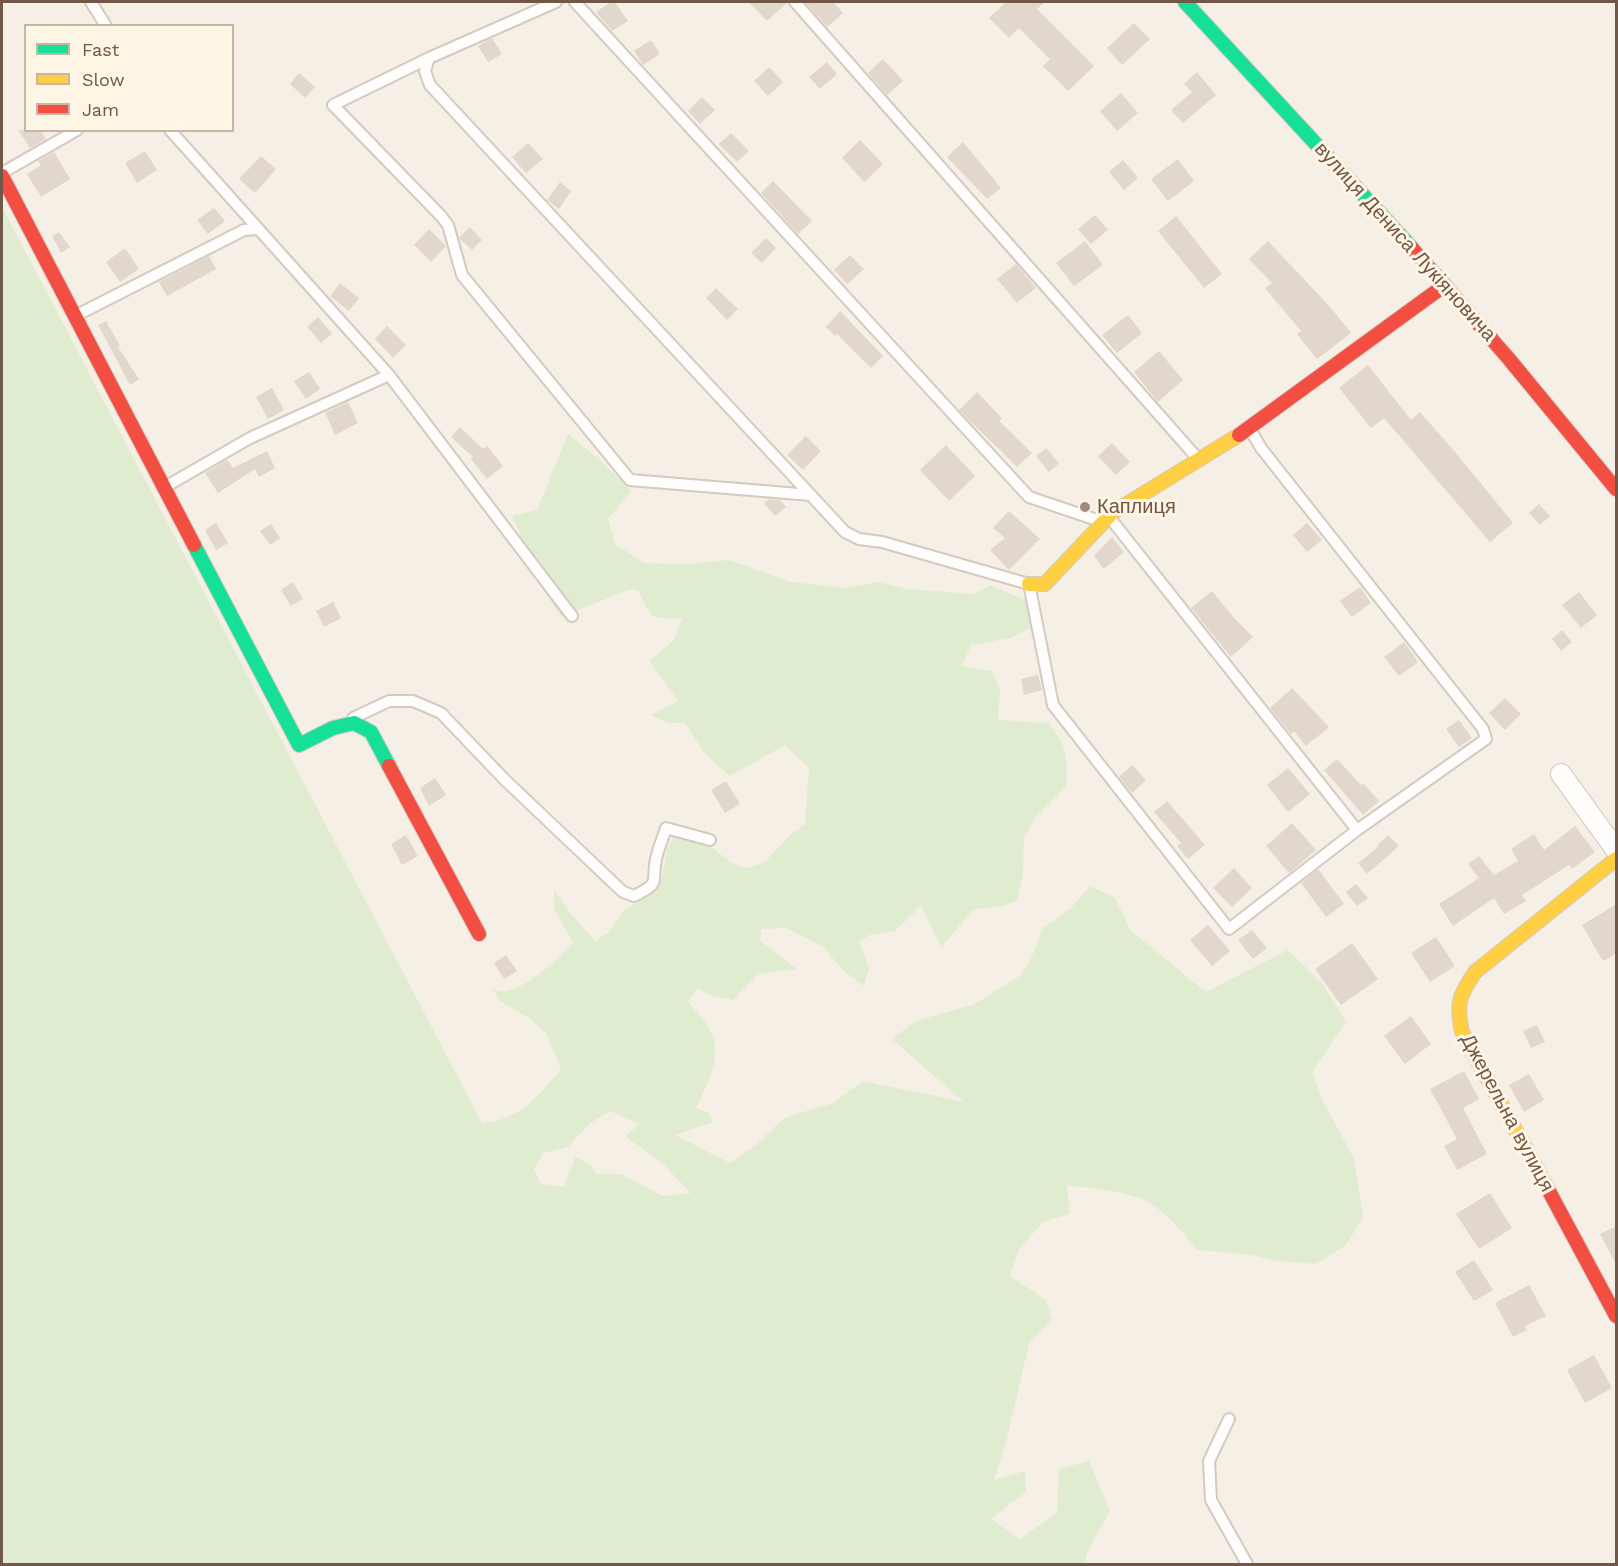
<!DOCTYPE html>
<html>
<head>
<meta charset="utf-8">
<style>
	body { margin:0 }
	#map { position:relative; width:1618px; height:1566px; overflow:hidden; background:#f5efe5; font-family:"Work Sans",sans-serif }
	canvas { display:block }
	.frame { position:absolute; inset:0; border:3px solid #715747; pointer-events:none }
	.legend { position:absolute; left:24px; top:24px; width:210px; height:108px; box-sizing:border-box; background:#fff5e4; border:2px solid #c6b6a5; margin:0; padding:8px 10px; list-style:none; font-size:18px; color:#715747 }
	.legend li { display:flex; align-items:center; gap:12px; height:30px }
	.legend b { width:30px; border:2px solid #c6b6a5 }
</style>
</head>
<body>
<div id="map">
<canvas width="1618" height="1566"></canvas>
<div class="frame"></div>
<ul class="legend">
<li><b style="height:8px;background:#16e098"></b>Fast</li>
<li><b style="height:8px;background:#ffcf43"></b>Slow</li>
<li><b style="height:8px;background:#f24e42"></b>Jam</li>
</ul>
</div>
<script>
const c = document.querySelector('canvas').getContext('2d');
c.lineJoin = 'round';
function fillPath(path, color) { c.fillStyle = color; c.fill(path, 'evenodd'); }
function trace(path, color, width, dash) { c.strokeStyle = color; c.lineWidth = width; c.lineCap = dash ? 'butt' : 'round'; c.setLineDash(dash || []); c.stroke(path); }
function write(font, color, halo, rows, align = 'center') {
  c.font = font + ' "Work Sans",sans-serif'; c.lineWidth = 6; c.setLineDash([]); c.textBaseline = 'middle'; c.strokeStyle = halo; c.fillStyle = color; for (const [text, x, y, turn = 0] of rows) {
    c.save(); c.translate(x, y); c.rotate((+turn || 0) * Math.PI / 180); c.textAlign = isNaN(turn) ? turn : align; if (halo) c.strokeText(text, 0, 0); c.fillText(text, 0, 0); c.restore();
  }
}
const green = new Path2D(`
	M2 207 482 1123C521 1120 538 1096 561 1069L546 1033 529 1018 500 1001 493 990C497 991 503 992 507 991 529 986 559 959 573 942L554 909V890L572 915 595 941 609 932 626 908 649 896 661 883 667 850 674 836 710 846 733 864 747 868 765 862 788 837 805 824 809 768 785 745 730 776 705 754 685 723H668L651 715 678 701 649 661 673 641 682 619C649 618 652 620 638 590H628L561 617 549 598 512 516 537 510 568 434 602 462 631 491 608 519 615 544 644 563 688 564 729 560 791 582 845 588 878 582 908 589 974 594 991 585 1026 601 1031 627 1011 638 971 645 962 666 992 671 1000 691 998 720 1049 723C1069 751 1067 754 1066 787L1035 818 1024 838 1023 875 1017 901 999 907 974 909 941 947 921 906 895 931 870 935 859 941 869 968 864 986 844 971 822 946 786 928 761 929 760 941 797 969 759 974 733 1000 712 996 698 988 688 1001C693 1009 701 1015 706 1023 726 1053 709 1079 696 1108L709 1113 713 1122 675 1135 730 1163 755 1146 784 1118 833 1103 863 1081 964 1102 892 1039 916 1021 975 1004 1021 975 1030 961 1043 928 1071 908 1090 886 1115 898 1131 931 1206 992 1288 950 1322 983 1346 1022 1312 1072 1323 1101 1354 1159 1363 1217 1346 1245 1316 1264 1277 1261 1252 1255 1197 1250C1184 1233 1162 1207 1142 1199 1119 1190 1091 1189 1067 1185L1070 1214 1043 1222 1019 1249 1010 1276 1046 1300 1052 1320 1029 1343 1007 1439 994 1480 1025 1471 1026 1492 991 1519 1020 1539 1057 1513 1059 1469 1089 1461 1110 1511 1089 1548 1084 1564H2ZM610 1111 640 1124 625 1136 661 1162 691 1193 662 1196 621 1174H596L591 1165 575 1157 564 1187 541 1184 534 1169 543 1153 568 1147 589 1124Z`);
const building = new Path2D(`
	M611 2H615L628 21 612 31 596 12Z
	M749 2H788L767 21Z
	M805 2H833L843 13 827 27Z
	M1006 2H1045L1037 9 1094 66 1068 91 1043 66 1050 59 1019 28 1009 38 989 18Z
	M1134 23 1150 39 1122 65 1107 48Z
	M492 38 502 54 488 62 478 46Z
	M651 40 660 54 643 65 634 51Z
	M883 59 903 81 887 95 868 73Z
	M827 62 837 74 820 89 809 77Z
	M769 67 783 82 768 96 754 81Z
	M1197 72 1216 95 1183 123 1171 110 1192 92 1184 84Z
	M299 73 315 87 305 98 290 84Z
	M1121 93 1138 113 1117 131 1100 111Z
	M702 97 715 110 700 124 688 111Z
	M18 130H40L46 139 30 148Z
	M731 133 749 151 737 162 719 144Z
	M860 140 883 164 864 182 842 158Z
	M963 142 1001 188 987 199 947 157Z
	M528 143 543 159 526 173 512 157Z
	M145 151 157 170 137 183 125 163Z
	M54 152 70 179 41 197 27 174 41 165 38 161Z
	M261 156 276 169 255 193 239 179Z
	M1178 159 1194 181 1168 201 1151 179Z
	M1123 160 1138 178 1124 190 1109 172Z
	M773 181 812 221 798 234 761 193Z
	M560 182 571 191 559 209 547 200Z
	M214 208 225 221 208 234 197 220Z
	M1095 215 1108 230 1091 244 1078 229Z
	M1176 216 1222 274 1204 288 1158 231Z
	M470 227 482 240 472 250 459 238Z
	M429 229 446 246 431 262 414 245Z
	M59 232 70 247 61 253 52 236Z
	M766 238 776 248 762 263 751 253Z
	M1085 241 1103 265 1074 286 1056 263Z
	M1268 241 1330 307 1351 333 1317 359 1297 334 1301 331 1265 288 1272 283 1249 259Z
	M125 248 139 269 120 282 106 262Z
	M850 255 864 269 847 284 834 270Z
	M209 256 216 269 167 296 159 282Z
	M1016 264 1036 288 1017 303 997 279Z
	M340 283 359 298 349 311 330 296Z
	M716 288 738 309 727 320 706 298Z
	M840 311 883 356 871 368 837 334 835 336 826 327Z
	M1128 315 1142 333 1117 353 1102 335Z
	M318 317 332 334 321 343 307 327Z
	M106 321 120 346 118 347 139 379 130 385 98 325Z
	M387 326 406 345 393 358 375 339Z
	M1159 351 1183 380 1158 402 1134 372Z
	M1368 365 1411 420 1420 412 1456 453 1513 523 1490 542 1384 418 1371 428 1339 388Z
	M309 372 320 389 306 399 294 381Z
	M272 388 284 410 268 419 256 397Z
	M977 392 1002 418 999 421 1032 453 1017 467 959 410Z
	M348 402 358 423 335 435 325 413Z
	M460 427 483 449 487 446 503 466 487 479 471 459 473 457 451 437Z
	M806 436 821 451 803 470 787 455Z
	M1112 443 1130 462 1116 475 1098 456Z
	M946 445 975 476 949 501 920 470Z
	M1046 448 1059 463 1049 472 1036 456Z
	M267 451 275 468 259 477 255 469 218 493 205 473 227 460 233 468Z
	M769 499 780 500 786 507 775 516 764 503Z
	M1539 504 1550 516 1540 525 1529 513Z
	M1009 511 1040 539 1009 570 990 550 1005 538 993 528Z
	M216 523 228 543 216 550 205 530Z
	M1307 523 1322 540 1307 552 1293 535Z
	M271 524 280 538 270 545 260 531Z
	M1112 537 1124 552 1104 569 1094 556Z
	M293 582 303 599 291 606 281 590Z
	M1360 587 1371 603 1352 617 1340 601Z
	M1212 591 1235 619 1253 637 1231 657 1191 608Z
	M1579 592 1597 615 1581 628 1562 605Z
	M333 602 341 618 324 627 316 611Z
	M1562 630 1572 642 1561 651 1552 639Z
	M1404 642 1418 662 1399 676 1384 657Z
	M1038 675 1042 690 1024 695 1021 679Z
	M1292 688 1329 727 1306 746 1294 731 1291 734 1270 708Z
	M1505 698 1521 714 1505 730 1489 713Z
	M1459 720 1472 738 1459 747 1446 729Z
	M1337 759 1361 785 1363 783 1379 801 1363 815 1324 770Z
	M1132 765 1146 780 1132 793 1119 777Z
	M1288 768 1310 794 1288 812 1267 785Z
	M435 778 446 795 429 806 420 788Z
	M726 781 740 804 725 813 711 790Z
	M1167 801 1205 845 1188 859 1177 846 1181 843 1154 812Z
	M1292 823 1316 850 1289 873 1266 846Z
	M1575 826 1595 852 1572 869 1569 865 1522 895 1526 901 1504 914 1494 898 1453 926 1439 904 1479 878 1468 864 1479 856 1494 875 1518 861 1511 849 1534 834 1544 850Z
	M406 835 418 856 402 865 391 844Z
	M1388 835 1399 846 1367 874 1358 863 1378 847 1377 846Z
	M1234 868 1252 888 1232 907 1213 888Z
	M1318 869 1344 904 1326 917 1301 883Z
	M1356 884 1368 898 1357 906 1346 892Z
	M1617 904V953L1603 961 1582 925Z
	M1208 925 1230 951 1212 966 1190 940Z
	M1252 930 1267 948 1253 959 1238 940Z
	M1436 937 1455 966 1430 982 1411 953Z
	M1352 943 1378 979 1341 1005 1315 969Z
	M506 955 517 971 504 979 494 963Z
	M1411 1016 1431 1044 1405 1064 1384 1036Z
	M1537 1025 1545 1042 1531 1048 1523 1031Z
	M1464 1071 1479 1099 1463 1108 1487 1154 1457 1170 1444 1146 1457 1139 1430 1089Z
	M1529 1074 1544 1100 1524 1112 1509 1085Z
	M1490 1193 1512 1228 1479 1249 1456 1214Z
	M1617 1226V1266L1600 1234Z
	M1474 1260 1493 1290 1474 1301 1455 1272Z
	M1529 1285 1546 1316 1525 1326 1527 1330 1513 1337 1495 1303Z
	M1594 1355 1612 1388 1585 1403 1567 1370Z`);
const lane = new Path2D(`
	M91 2 106 26
	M556 2 429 58 333 105 441 216 448 225 462 275 630 480 811 495
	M575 2 1029 497 1100 521
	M795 2 1199 460
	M429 58 425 71 430 85 845 532 859 539 882 542 1029 584 1053 705 1229 929 1357 830 1486 739 1483 729 1261 448 1250 429
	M170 130 389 375 572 616
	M2 173 77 130
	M77 315 244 230 258 229
	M165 487 250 438 389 375
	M1110 518 1357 830
	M353 718 389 701H413L441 713 504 779 623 892 634 896C662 882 651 884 656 859 658 849 663 838 666 828L710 840
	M1229 1419 1209 1461 1211 1500 1247 1564`);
const street = new Path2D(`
	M1561 774 1616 850`);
const fast = new Path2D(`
	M1185 2 1411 247
	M194 545 299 745 333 728 354 723 371 732 389 766`);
const slow = new Path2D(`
	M1029 584H1045L1112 513 1239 435
	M1550 1193 1462 1032C1456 1003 1459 996 1475 972L1616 859`);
const jam = new Path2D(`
	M2 176 194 545
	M1411 247 1509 359 1616 489
	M1239 435 1445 285
	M389 766 479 934
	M1550 1193 1616 1316`);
const markers = [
	[1085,507,6,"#9f8c7e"]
];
const streetNames = [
	["вулиця Дениса Лукіяновича",1405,242,48],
	["Джерельна вулиця",1507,1113,62]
];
const poiNames = [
	["Каплиця",1097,507]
];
fillPath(green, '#e0eccf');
fillPath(building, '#e1d7cd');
trace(lane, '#d3cac0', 14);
trace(street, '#d3cac0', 22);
trace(fast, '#d5cbc2', 16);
trace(slow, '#d5cbc2', 16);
trace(jam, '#d5cbc2', 16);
trace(lane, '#fefdfb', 10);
trace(street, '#fefdfb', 20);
trace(fast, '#16e098', 14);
trace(slow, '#ffcf43', 14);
trace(jam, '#f24e42', 14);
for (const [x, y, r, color] of markers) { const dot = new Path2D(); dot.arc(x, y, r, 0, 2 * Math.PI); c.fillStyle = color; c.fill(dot); trace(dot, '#fff5e4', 2); }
write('20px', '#715747', '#fff5e4', streetNames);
write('20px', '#715747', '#fff5e4', poiNames, 'left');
</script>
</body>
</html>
